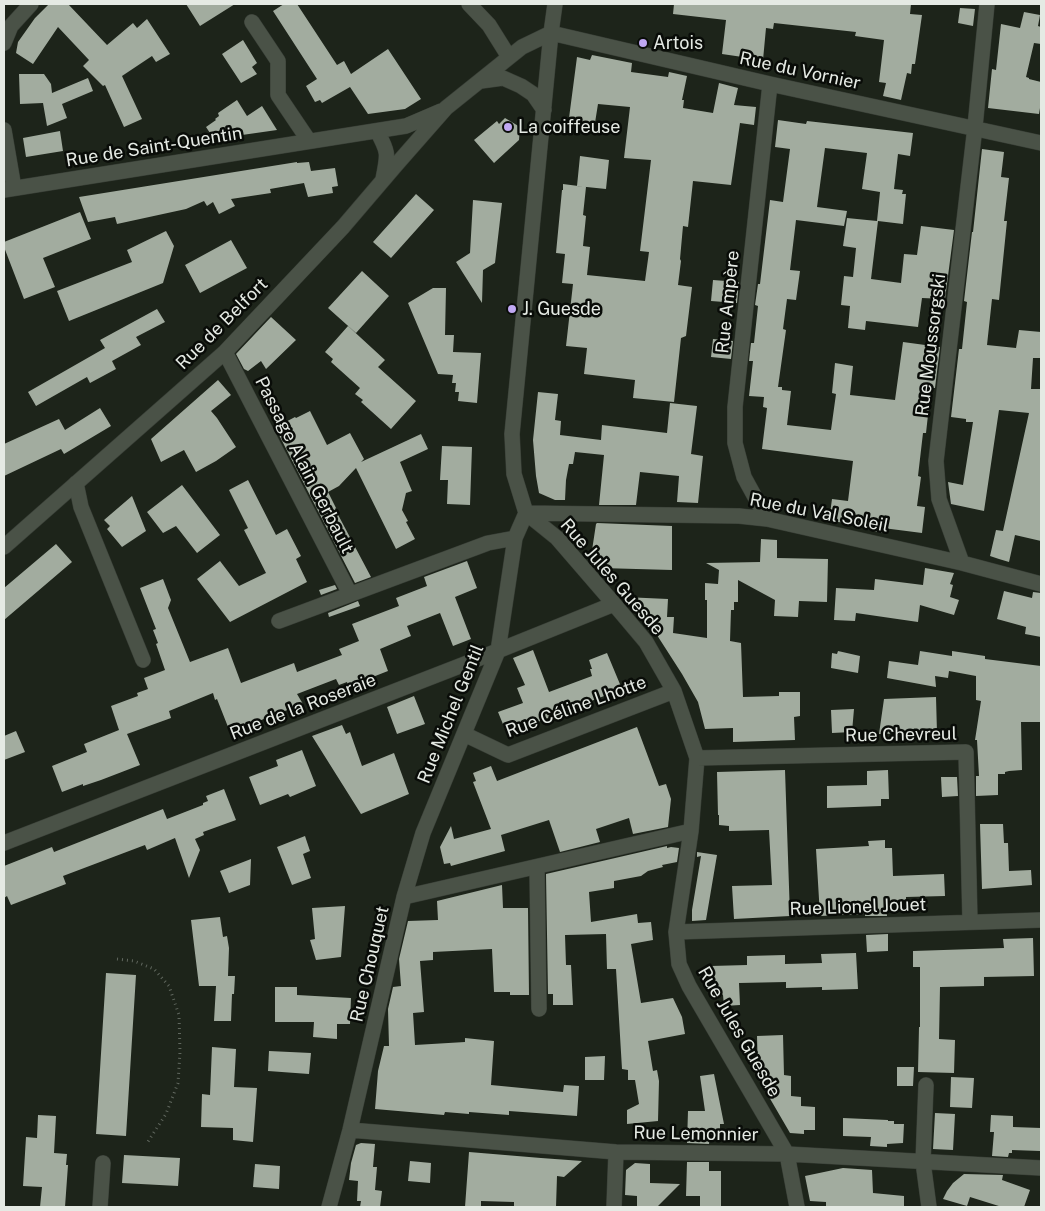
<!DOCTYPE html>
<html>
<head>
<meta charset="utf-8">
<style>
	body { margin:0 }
	#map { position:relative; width:1045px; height:1211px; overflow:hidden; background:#1d241a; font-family:"Public Sans",sans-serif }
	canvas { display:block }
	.frame { position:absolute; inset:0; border:5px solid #e5eae4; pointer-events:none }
</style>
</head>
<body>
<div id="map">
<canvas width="1045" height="1211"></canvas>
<div class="frame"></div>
</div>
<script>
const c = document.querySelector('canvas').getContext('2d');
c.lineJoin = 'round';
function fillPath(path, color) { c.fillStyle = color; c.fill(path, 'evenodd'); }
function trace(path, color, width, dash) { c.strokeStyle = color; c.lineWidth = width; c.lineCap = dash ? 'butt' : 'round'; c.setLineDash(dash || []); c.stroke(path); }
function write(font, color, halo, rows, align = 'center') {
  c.font = font + ' "Public Sans",sans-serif'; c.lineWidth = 5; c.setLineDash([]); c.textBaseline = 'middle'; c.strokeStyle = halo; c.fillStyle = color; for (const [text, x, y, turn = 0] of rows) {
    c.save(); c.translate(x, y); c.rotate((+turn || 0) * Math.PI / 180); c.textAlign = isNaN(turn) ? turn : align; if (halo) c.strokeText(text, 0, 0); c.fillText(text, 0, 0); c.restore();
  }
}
const building = new Path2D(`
	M49 4H68L107 45 133 23 137 28 147 19 170 54 156 62 152 56 122 76 142 119 124 127 105 85 103 86 83 66 89 60 58 27 33 64 16 53 18 42 35 18Z
	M186 4H235L200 26Z
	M284 4H297L337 65 344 61 351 74 388 49 421 99 405 109 368 114 350 87 322 103 320 100 315 102 306 86 317 79 273 11Z
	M674 4H878L895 5V4H911L910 14 922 15 915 64H912L911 74 907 73 901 100 883 96 886 83 879 82 884 40 855 36 856 32 774 23 773 29 766 28 763 60 722 54 726 20 673 14Z
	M960 8 975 9 973 26 958 23Z
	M1024 12 1040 15 1038 26 1041 27V44L1034 43 1026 77 1029 78V79L1041 82V102L1039 114 988 108 992 69 996 70 1001 24 1020 28Z
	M243 40 257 63 252 67 257 74 241 83 222 54Z
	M592 55 632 63 631 72 668 77 669 72 687 76 682 100H684L683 108 713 113 719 83 738 88 734 105 756 107 754 125 740 123 731 185 693 181 688 227 683 226 680 259 681 261 678 285 692 287 686 336 681 338 674 402 633 398 635 380 584 374 587 348 566 346 573 284 562 283 565 254 556 253 562 190H563V184L586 187 583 215 586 216 583 246 590 247 587 275 645 281 649 252 640 251 651 160 624 158 630 107 598 104 594 129 579 127 580 119 569 118 577 57 590 60Z
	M19 74H44L51 84 52 93 88 78 93 91 62 104 67 118 47 126 43 103 20 104Z
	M237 100 247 116 262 106 277 130 214 139 206 127 216 120 215 119 219 116 218 113Z
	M505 118 520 127 519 140 494 163 474 140 497 121 499 124Z
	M778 120 806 124 807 121 913 133 910 156 898 154 894 189 903 190 902 194H906L903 224 878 221 871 279 901 283 904 254 917 255 921 226 954 230 945 299 922 298 918 327 866 321 865 330 848 328 850 306 841 305 844 276 853 277 856 248 843 246 847 218 877 221 880 192 862 189 867 153 825 148 817 207 847 211 844 226 796 220 790 270 800 271 796 300 787 299 783 329 786 330 778 387H782V390L791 391 787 425 831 430 836 394 832 393 835 363 853 366 850 395 895 400 903 342 940 347 935 388H931L926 433H923L918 476 921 477 917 506 925 507 922 533 883 528 882 533 865 529 866 525 829 521 832 499 848 501 853 461 762 449 767 408 763 407 764 397 749 396 753 361H749L751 343H754L758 306 755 305 758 284H760L770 200 783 202 790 149 775 147Z
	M60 131 63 151 26 157 23 138Z
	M982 149 1004 152 1001 177 1009 178 1004 221H1007L999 300 992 299 987 345 1016 348 1019 330 1041 332V358H1033L1031 389H1041V541L1015 535 1009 562 999 559 990 556 996 530 1003 531 1029 413 999 410 984 511 951 504 948 482 963 485 973 422H966V419L951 417 959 349H962L967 302 964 301 972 232H973Z
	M580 156 609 160 606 189 577 186Z
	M297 162V163L309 162 311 171 335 168 338 186 332 187 333 193 308 197 304 183 270 189 271 193 231 199 235 206 219 214 213 202 207 206 204 201 186 209 117 224 115 217 88 222 79 197Z
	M416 194 434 210 391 258 373 242Z
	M473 200 502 203 495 263 483 270 482 303 456 262 470 253Z
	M80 212 91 239 43 258 55 287 24 299 4 247V242Z
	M166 231 174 246 163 283 69 321 57 291 132 262 127 250Z
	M231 240 247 268 200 293 185 265Z
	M362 271 389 296 356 333 328 308Z
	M713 280 739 282 737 303 711 301Z
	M433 288H446L445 335H454L453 352 481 353 477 403 458 401 459 392H455L456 383H452L453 375 438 374 408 303Z
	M157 309 165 322 136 337 141 345 112 361 116 369 90 383 87 377 36 406 28 392 105 348 100 340Z
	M271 317 296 340 266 369 261 361 248 371 244 369 236 354Z
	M348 326 385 360 378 367 416 401 391 429 361 402 363 400 355 394 360 388 331 362 333 359 325 352Z
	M713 339 733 341 731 359 711 357Z
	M218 380 231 395 211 411 217 418 236 447 216 461 196 472 184 450 161 462 151 439Z
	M538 392 558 394 555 420 561 421 560 435 601 440 602 425 667 433 670 403 697 406 691 454 703 456 698 503 677 502 679 476 640 472 636 505H599L604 455 575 452 573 464H569L566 480 565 500H555L539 493 536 476 533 440Z
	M100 408 111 426 64 454 61 449 4 476V444L59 419 65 430Z
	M310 411 327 445 350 433 364 459 361 462 421 434 428 449 400 462 412 491 406 493 402 510 408 521 406 522 415 539 396 549 356 468 339 486 328 492 336 508 335 509 371 577 355 583 278 433 281 432 278 426 295 417 296 418Z
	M442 446 472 447 470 505 447 504 448 480H440Z
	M248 480 276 535 287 529 301 556 296 559 307 582 230 622 197 579 220 561 239 586 266 573 244 530 248 528 229 490Z
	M182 485 220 535 197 553 176 526 163 533 147 512Z
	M132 496 146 531 122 547 107 529 110 526 104 520Z
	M597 523 672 526V570L601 568 591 557 596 524Z
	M761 539 777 540V558L828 559 827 602 799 601 798 617 774 616 775 600 738 580V602H734V610H731L730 641 741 643 743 697 779 696V692H800V716L794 717 795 740 733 742V728L705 729 698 702 682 674 655 632 624 597 668 599 667 617H674L673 633 707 638V600H705V583L718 584 719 570 706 563 760 562Z
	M56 544 72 562 4 620V588Z
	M467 561 477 588 455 597 471 639 453 646 440 613 407 626 411 636 380 649 388 671 365 680 364 678 348 685 347 682 339 685 336 679 297 694 303 704 230 732 217 699 215 700 213 693 169 711 171 718 127 734 140 765 101 780 83 786V784L62 792 52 766 87 752 84 744 119 730 111 706 138 696 137 693 148 689 144 678 165 670 156 644 158 643 153 630 156 629 140 588 163 579 171 600 168 608 190 662 228 648 241 683 294 663 297 672 342 655 339 649 359 641 352 624 399 606 396 598 427 586 424 577Z
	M925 568 954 573 950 584 953 585 950 597 959 600 954 615 920 605 918 622 856 613 855 621 834 620 836 588 874 590 875 579 923 585Z
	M335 585 337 589 321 595 319 590Z
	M1004 591 1032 598 1033 592 1041 593V637L1025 634 1026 627 997 619Z
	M358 601 360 606 329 617 328 613Z
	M533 650 549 692 592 676 590 669H592L589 660 607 653 622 689 507 734 498 712 523 703 517 688 525 685 513 658Z
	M838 651 860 656 858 673 831 668 832 653 837 654Z
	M920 651 952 656V651L985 656V659L1041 666V713H1040V722H1021L1022 770 1009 771 1005 772V774H998V795L976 796V776H979L977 740H975L981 701 976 700V676L949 671 948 678 935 676 936 687 887 678 889 661 918 665Z
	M414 696 425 724 397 734 387 707Z
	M936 697 937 733 879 734 884 699Z
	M854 709 852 732 832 733 831 710Z
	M342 725 346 734 350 732 362 766 394 753 409 794 361 814 312 736Z
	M637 727 659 786 666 784 671 799 668 827 633 834 629 818 596 829 600 842 560 852 549 820 501 835 505 851 451 866 450 863 444 864 440 847 451 826 454 839 491 829 473 782 476 781 473 773 491 766 497 781Z
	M16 731 25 752 4 760V736Z
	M302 750 316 786 290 797 288 794 260 805 249 777 278 766 276 760Z
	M785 770 790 916 734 919 732 886 772 885 769 830 729 831V826L719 825V815H718L717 772Z
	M888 770 889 799H881V806L827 808V786L867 785V771Z
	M941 777H957L958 796 942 797Z
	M224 789 236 820 203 832 204 835 195 839 200 850 189 878 175 838 147 850 145 845 63 876 66 884 11 905 7 896 4 898V866L52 847 54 852 163 809 167 819 203 805V803L208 801 206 796Z
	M980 824H1003L1004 843H1008L1009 871 1031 870 1032 885 982 889Z
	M305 836 310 851 303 854 311 878 292 885 277 847Z
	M885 840V848H892L893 876 944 874 945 896 906 897V900L886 902 887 916H865V914L820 916 816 849 869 846 868 841Z
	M667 846V848L671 847 679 848 677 862 662 865 663 867 648 871 641 876 614 881V888L589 892 591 922 637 914 638 923 651 922 653 940 631 944 641 1003 673 998 682 1017 685 1034 648 1041 653 1071 657 1070 659 1081 658 1121 627 1124V1110L639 1104 635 1080H628V1070L622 1069 616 969H607L606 934 565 935 566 965H571L573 1005H553V994H548L546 874Z
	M697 852 717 855 706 920 692 921V910L701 856 697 857Z
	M251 859 250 885 229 893 220 871Z
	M502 885 503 908H528L529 995H510V992H494L492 949 433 952V960L420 961 424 1012 413 1013 415 1045 465 1042V1038L494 1041 491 1085 563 1092 564 1085 579 1086 577 1116 509 1111V1115L469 1112V1114L445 1112 444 1115 375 1109 378 1071 384 1046H389L388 1009 393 987 401 986 399 959 408 921 438 920 437 901Z
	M345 906 341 957 316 960 310 940 315 939 312 908Z
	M220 917 223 937 227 936 229 948 228 976H235L234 994H232L231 1021H214L216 986H199L191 920Z
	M888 934V951L867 952 866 935Z
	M1033 938 1034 976 984 977V986L940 987 939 1039 955 1040 954 1073 918 1072 919 1027H920V967H913V951L1004 948 1003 939Z
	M856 953 858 989 822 990V987L786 988V982L739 983 740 1005 724 1006 723 995 712 985 711 966 747 965V956L785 955V964L822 963 821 954Z
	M106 973 136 975 126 1136 96 1134Z
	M275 987H297V995L351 998 350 1024H337V1039L313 1037 314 1022H275Z
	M783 1035 784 1075 791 1076V1096L801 1097V1106L815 1107V1130H804V1134L790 1133 758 1078 757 1036Z
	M212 1047 236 1049 234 1087 257 1088 253 1142 233 1140V1128L201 1127 202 1094 210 1095Z
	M269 1051 311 1053 309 1074 268 1071Z
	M605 1056 604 1080H585V1057Z
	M897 1067H914L913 1086H897Z
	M714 1074 724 1124H720V1135H710L709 1144 687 1143 688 1111H705L700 1076Z
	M951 1077 974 1078 972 1108 950 1107Z
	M935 1113 955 1114 953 1150 933 1149Z
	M38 1115 56 1116 54 1153 67 1154 66 1165H68L65 1207H40L42 1187 23 1186 26 1137 37 1138Z
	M991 1115 1013 1116V1127L1041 1128 1040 1151 1012 1150V1153H1009L1008 1157 992 1156 994 1132H990Z
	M843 1118 888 1120V1121H894V1124H904L903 1143 887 1144V1147L870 1146 871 1137 843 1136Z
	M361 1143 375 1144 373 1167H377L375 1190 382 1191 380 1207H360L361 1201H357L358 1181 349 1180 351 1163 356 1145Z
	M469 1152 541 1158 582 1161 564 1177 557 1176 556 1207H514V1202L481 1201V1207H465Z
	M124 1155 180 1158 178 1186 122 1183Z
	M410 1161 431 1163 430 1183 408 1181Z
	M687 1162H709V1171H721V1207H700V1196H686Z
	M635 1163 650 1164V1183L680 1184 657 1207H637V1196L625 1195 626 1170Z
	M255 1164 280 1166 279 1189 253 1187Z
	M843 1168 872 1170 873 1193 904 1196V1207H826V1202L810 1201 805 1176Z
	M964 1174 1003 1175 1002 1180 1030 1190 1024 1207H1002L970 1197 967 1206 943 1199 947 1191 953 1183Z`);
const path = new Path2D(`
	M117 959 134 961 154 969 169 986 179 1015 180 1052 178 1083 166 1114 147 1143`);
const minor = new Path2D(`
	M469 4 489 25 509 57
	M555 4 551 33 512 434 514 474 526 513 557 538 614 604 646 642 674 691 697 758 691 831 676 932 679 964 689 986 787 1154 797 1207
	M252 22 278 61V95L309 141
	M551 33 770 84 1041 143
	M4 43 11 26 31 4
	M481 81 503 78 521 86 533 94 544 110
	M4 130 14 188
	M377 131C389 153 388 154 383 179
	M4 190 406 126 441 111
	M225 352 350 594
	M76 483 81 507 143 660
	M526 513 739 516 767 519 962 563 1041 584
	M767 519 744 477 735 443V407L770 84
	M4 547 225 352 343 227 396 165 446 108 522 47 551 33
	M962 563 939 499 936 461 975 127 987 4
	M279 621 488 543 515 538
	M464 734 508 755 674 691
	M697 758 966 752 970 922
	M4 843 470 662 614 604
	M537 867 539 1009
	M404 897 691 831
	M676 932 1041 920
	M926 1085 923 1162 929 1207
	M350 1130 616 1152 787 1154 1041 1168
	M100 1207 103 1163
	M329 1207 350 1130 404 897 423 833 498 651 515 538 526 513
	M614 1207 616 1152`);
const markers = [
	[643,43,5,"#c0a8f3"],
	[508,127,5,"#c0a8f3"],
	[512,309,5,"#c0a8f3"]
];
const poiNames = [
	["Artois",653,43],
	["La coiffeuse",518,127],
	["J. Guesde",522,309]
];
const streetNames = [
	["Rue du Vornier",800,71,12],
	["Rue de Saint-Quentin",154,147,-9],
	["Rue Ampère",728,302,-84],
	["Rue de Belfort",222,324,-45],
	["Rue Moussorgski",931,345,-83],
	["Passage Alain Gerbault",304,465,63],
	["Rue du Val Soleil",819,513,11],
	["Rue Jules Guesde",612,577,49],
	["Rue de la Roseraie",303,707,-21],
	["Rue Céline Lhotte",576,707,-20],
	["Rue Michel Gentil",451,714,-68],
	["Rue Chevreul",901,735,-1],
	["Rue Lionel Jouet",858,907,-2],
	["Rue Chouquet",370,964,-77],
	["Rue Jules Guesde",739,1032,60],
	["Rue Lemonnier",696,1134,1]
];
fillPath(building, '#a2ac9f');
trace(minor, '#383e36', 16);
trace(path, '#60675e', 3, [1, 4]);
trace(minor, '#4a5247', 15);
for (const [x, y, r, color] of markers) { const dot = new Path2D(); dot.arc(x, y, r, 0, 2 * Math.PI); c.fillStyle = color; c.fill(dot); trace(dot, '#090c08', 2); }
write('18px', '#e5eae4', '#090c08', poiNames, 'left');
write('18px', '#e5eae4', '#090c08', streetNames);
</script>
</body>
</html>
